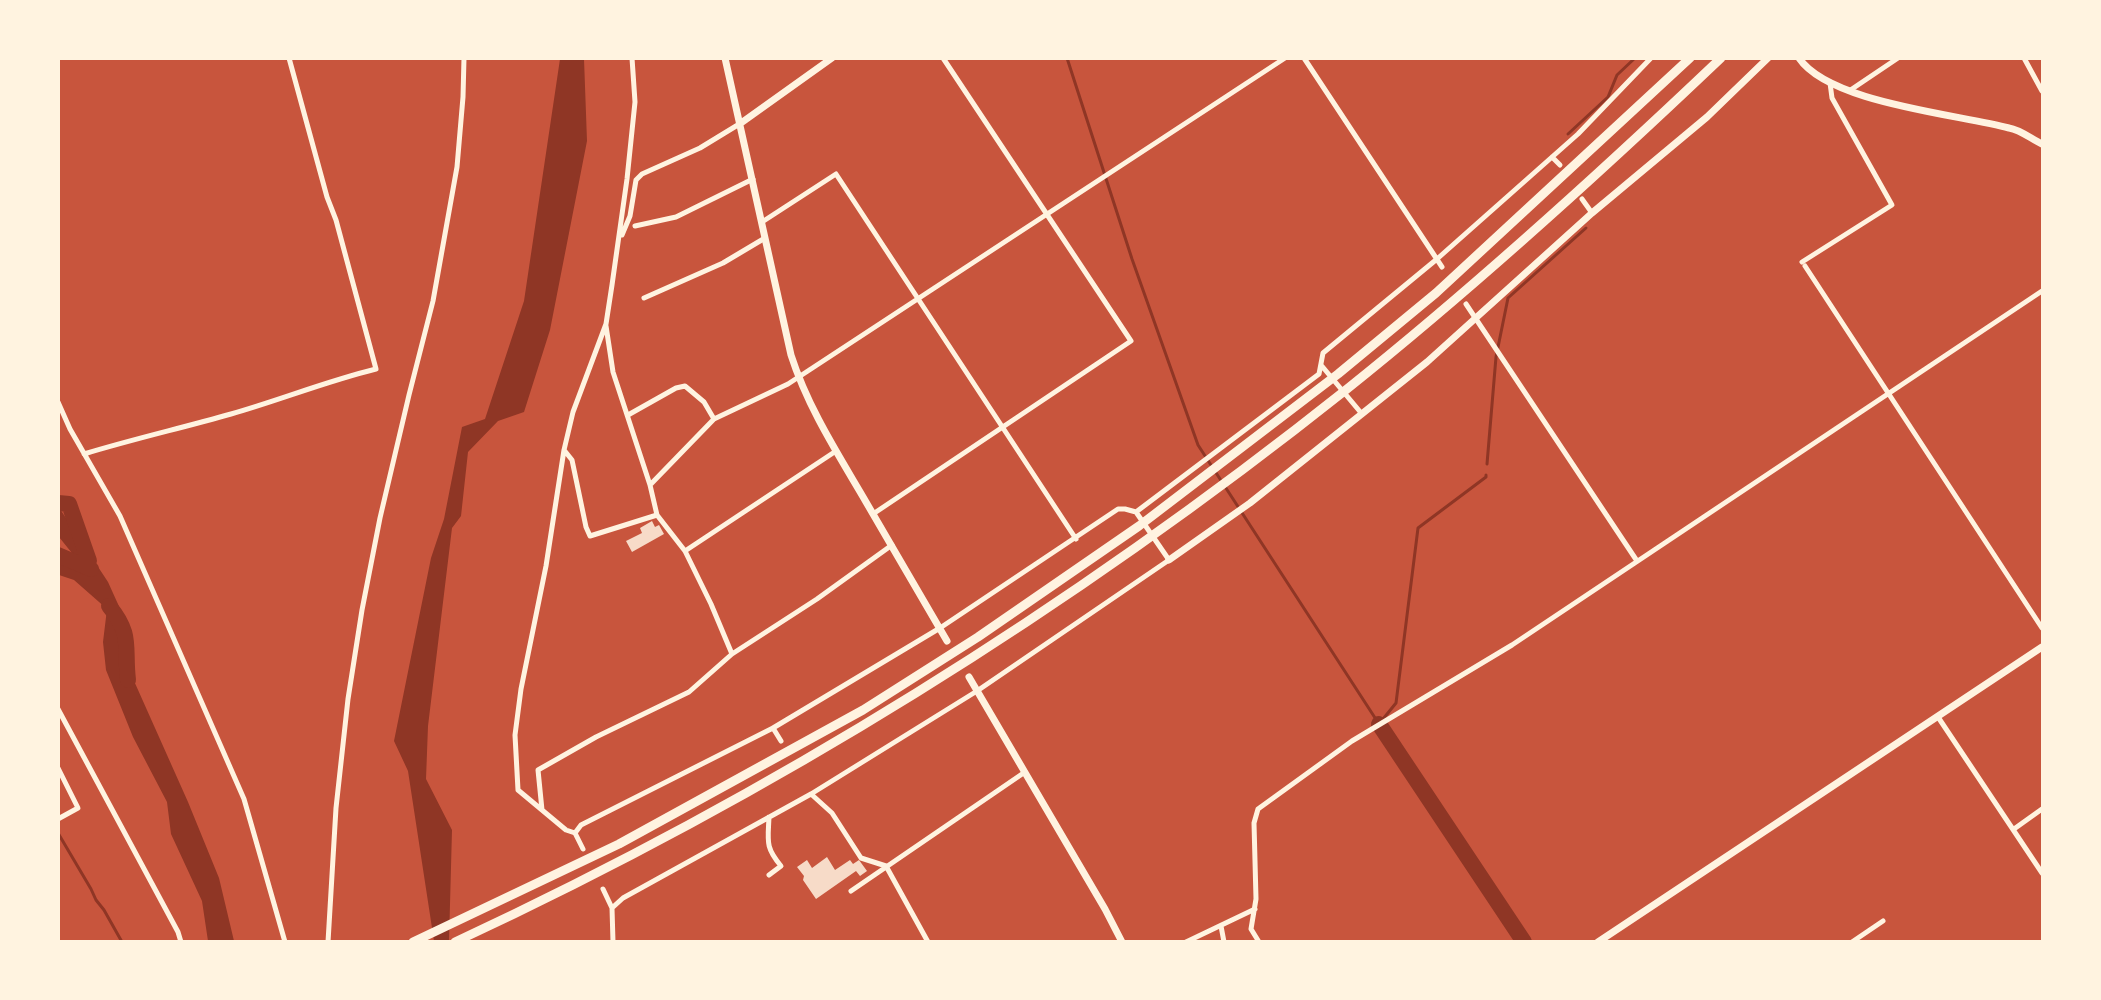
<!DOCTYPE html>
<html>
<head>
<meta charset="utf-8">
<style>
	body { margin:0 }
	#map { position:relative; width:2101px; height:1000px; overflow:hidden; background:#c8553d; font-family:Barlow,sans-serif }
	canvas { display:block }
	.frame { position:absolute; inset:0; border:60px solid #fff3e0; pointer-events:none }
</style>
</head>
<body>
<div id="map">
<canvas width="2101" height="1000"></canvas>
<div class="frame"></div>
</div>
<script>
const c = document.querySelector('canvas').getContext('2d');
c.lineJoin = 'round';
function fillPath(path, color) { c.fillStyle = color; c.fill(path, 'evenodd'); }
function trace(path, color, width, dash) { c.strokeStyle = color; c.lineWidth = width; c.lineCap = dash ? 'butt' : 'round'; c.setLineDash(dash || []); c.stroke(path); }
const water = new Path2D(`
	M560 59H584L587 141 550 330 524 412 498 421 468 452 461 516 452 528 428 726 426 779 452 830 449 941H434L408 771 394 741 431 558 444 519 462 427 485 419 524 301Z
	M58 506 108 582 122 613 119 619 127 640 126 663 188 802 219 878 234 941H208L202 901 171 834 167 802 133 737 106 670 103 642 107 609 74 580 59 575V560L84 568 59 537Z`);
const stream = new Path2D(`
	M1067 58 1132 259 1198 445 1379 724 1396 703 1418 528 1486 477V475
	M1568 134 1608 97 1617 75 1635 58
	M1487 464 1496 357 1508 298 1586 228
	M58 833 91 889 96 900 104 910 122 942`);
const river = new Path2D(`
	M58 503 69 504 89 561
	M58 555 91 569
	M109 606C133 635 124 647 128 680
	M1379 724 1524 942`);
const building = new Path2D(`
	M652 521 655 527 659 525 664 534 632 552 626 541 642 533 640 528Z
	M827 857 835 870 850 860 853 864 859 860 867 871 860 876 856 871 816 899 803 880 804 876 797 867 807 860 812 868Z`);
const minor = new Path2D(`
	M1304 58 1442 267
	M2024 58 2042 91
	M1849 91 1898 58
	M1552 157 1560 165
	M1582 199 1592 213
	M762 222 836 174 1076 539
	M635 226 676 217 753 179
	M622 235 630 216 636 180 642 174 700 148 741 123
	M1802 262 1892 205 1832 98 1830 83
	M1805 266 2042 628
	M644 298 723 263 765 238
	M1466 304 1637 561
	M606 326 613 372 650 485 657 515 685 551 711 604 732 654 817 599 892 545
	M1321 365 1362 414
	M58 402 70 429 120 516 244 799 285 942
	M628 415 676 388 685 386 704 402 714 419
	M564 450 572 460 586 527 590 536 657 515
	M84 454C133 439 182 428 231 414 280 400 327 381 376 369L336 220 327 197 289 58
	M650 485 714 419 788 384 1285 58
	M873 514 1131 341 943 58
	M685 551 836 451
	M58 709 178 932 181 942
	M1938 717 2042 873
	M773 728 781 741
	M58 768 78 808 58 819
	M811 794 832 813 861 858 886 866 928 942
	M542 810 538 770 596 737 689 692 732 654
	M769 817C768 841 765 847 781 866L769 875
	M2014 829 2042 809
	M575 833 581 825 773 728 940 628 1118 509H1125L1136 512 1319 374 1323 353 1437 259 1578 134 1651 58
	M583 849 575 833 566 830 518 790 515 735 521 689 546 566 564 450 573 412 606 324 612 285 627 179 635 102 632 58
	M603 889 612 908
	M851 891 1025 772
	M1221 926 1224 942
	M328 942 336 808 348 699 362 610 380 518 409 395 433 301 457 167 463 97 464 58
	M613 942 612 908 623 898 811 794 977 691 1169 560 1136 512
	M1186 942 1255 909
	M1259 942 1251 929 1256 899 1254 823 1258 809 1352 741 1512 645 2042 291
	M1852 942 1883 921`);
const tertiary = new Path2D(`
	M725 58 791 355C808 408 838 454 866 502 893 548 920 595 947 641
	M1799 58C1829 103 1957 114 2009 128 2021 130 2031 139 2042 144
	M741 123 832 58
	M1169 560 1250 503 1427 362 1592 213 1707 117 1768 58
	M969 677 1105 909 1122 942
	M1598 942 2042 647`);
const motorway = new Path2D(`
	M413 942 619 844 863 710 978 637 1139 526 1338 374 1436 293 1690 58
	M455 942C773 794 1072 608 1347 389 1477 285 1600 173 1721 58`);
fillPath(water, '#8f3625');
trace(stream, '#8f3625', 3);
trace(river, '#8f3625', 16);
fillPath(building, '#f7dbc8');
trace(minor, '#fff3e0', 5);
trace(tertiary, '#fff3e0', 7);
trace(motorway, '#fff3e0', 9);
</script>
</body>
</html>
